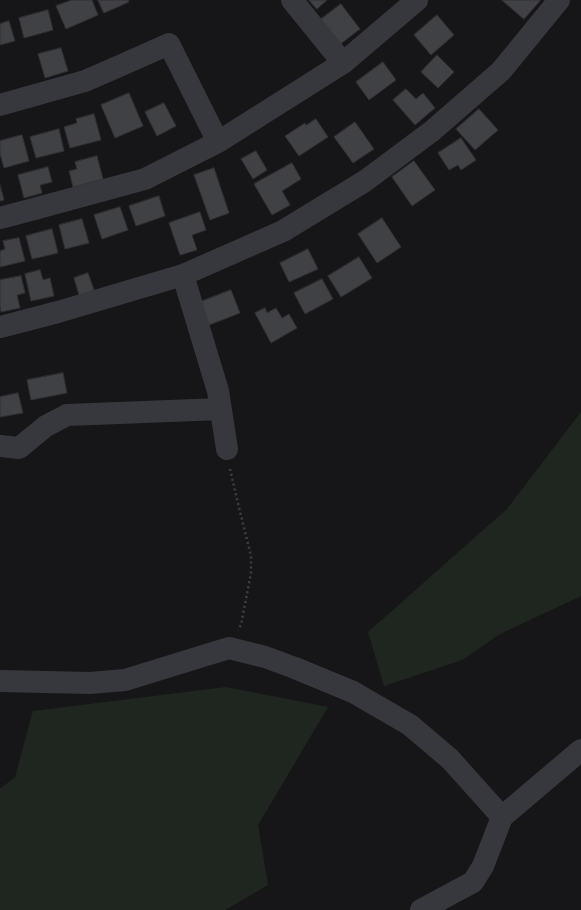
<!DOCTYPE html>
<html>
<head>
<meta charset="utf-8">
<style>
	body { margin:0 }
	canvas { display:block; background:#161618 }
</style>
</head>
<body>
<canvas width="581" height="910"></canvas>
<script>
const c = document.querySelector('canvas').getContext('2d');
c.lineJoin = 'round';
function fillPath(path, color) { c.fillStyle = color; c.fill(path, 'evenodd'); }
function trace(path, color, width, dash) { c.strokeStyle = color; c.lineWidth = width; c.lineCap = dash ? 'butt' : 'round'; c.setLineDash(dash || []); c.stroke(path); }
const green = new Path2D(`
	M581 412V596L500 634 462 660 384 686 368 632 507 509Z
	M226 687 328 707 258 825 268 885 225 910H0V789L15 777 33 711Z`);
const building = new Path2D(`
	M72 0H92L98 15 66 29 56 6Z
	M98 0H128L129 2 104 13Z
	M309 0H327L317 9Z
	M502 0H540V1L524 19Z
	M341 4 360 29 339 45 320 20Z
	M48 10 53 30 24 38 19 18Z
	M437 15 454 35 431 55 414 35Z
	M9 21 15 41 0 45V24Z
	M61 48 68 71 45 78 38 54Z
	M437 55 454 72 438 88 421 72Z
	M383 62 396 80 369 100 356 82Z
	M406 89 416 99 423 93 435 108 415 125 393 100Z
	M129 93 143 126 115 138 101 105Z
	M164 103 176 126 157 136 145 112Z
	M479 109 498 130 475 150 456 129Z
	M94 114 101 140 70 148 64 127 77 123 76 119Z
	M316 119 328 137 299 156 285 136 305 123 306 125Z
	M355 122 374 149 353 163 334 137Z
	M59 129 64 151 36 158 30 137Z
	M22 135 29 161 4 168 0 154V141Z
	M461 138 476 160 461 170 458 165 449 170 438 153Z
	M256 151 267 170 253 179 241 159Z
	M97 156 103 179 73 187 69 171 77 169 75 162Z
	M414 161 435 190 412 206 392 177Z
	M292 163 301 179 282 191 290 205 272 215 254 184Z
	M48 167 52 182 40 185 42 193 24 198 18 175Z
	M214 168 229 213 210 220 194 175Z
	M0 185 4 200 0 201Z
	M159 196 165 216 136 226 129 206Z
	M120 207 128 230 102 239 94 215Z
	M200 212 206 230 192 235 197 250 180 255 169 223Z
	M382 218 401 247 377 263 358 234Z
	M82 219 89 243 65 249 59 225Z
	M52 229 58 253 32 259 26 236Z
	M19 238 25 261 0 267V251L5 249 3 241Z
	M308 249 318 269 289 282 280 263Z
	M359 257 372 278 341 297 328 276Z
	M40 270 43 280 50 278 54 296 31 301 25 274Z
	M88 273 94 290 79 295 74 278Z
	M21 276 25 293 17 295 20 308 1 312 0 306V280Z
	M322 279 333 299 305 314 294 293Z
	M231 290 240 313 209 325 200 302Z
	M265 308 267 313 276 308 282 318 289 314 297 328 271 343 255 313Z
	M63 373 67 393 31 400 27 380Z
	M18 393 23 413 0 417V397Z`);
const path = new Path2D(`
	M230 469 235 491 251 556V573L241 625 238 630`);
const minor = new Path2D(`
	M292 0 343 63
	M0 105 85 81 124 64 169 44 218 142
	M0 218 34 209 145 179 218 142 343 63 417 0
	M183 275 218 391 227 449
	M0 327 58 312 183 275 283 231 365 181 432 131 501 71 559 0
	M0 446 19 448 46 426 67 415 221 409
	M0 681 90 683 125 680 229 648 265 657 295 668 353 692 410 725 450 759 502 817
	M421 910 473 882 483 866 502 817 581 750`);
fillPath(green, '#1e261f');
fillPath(building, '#404145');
trace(building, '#303034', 1);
trace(path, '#3d3f44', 2.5, [2, 3]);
trace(minor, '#37383d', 22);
</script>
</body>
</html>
